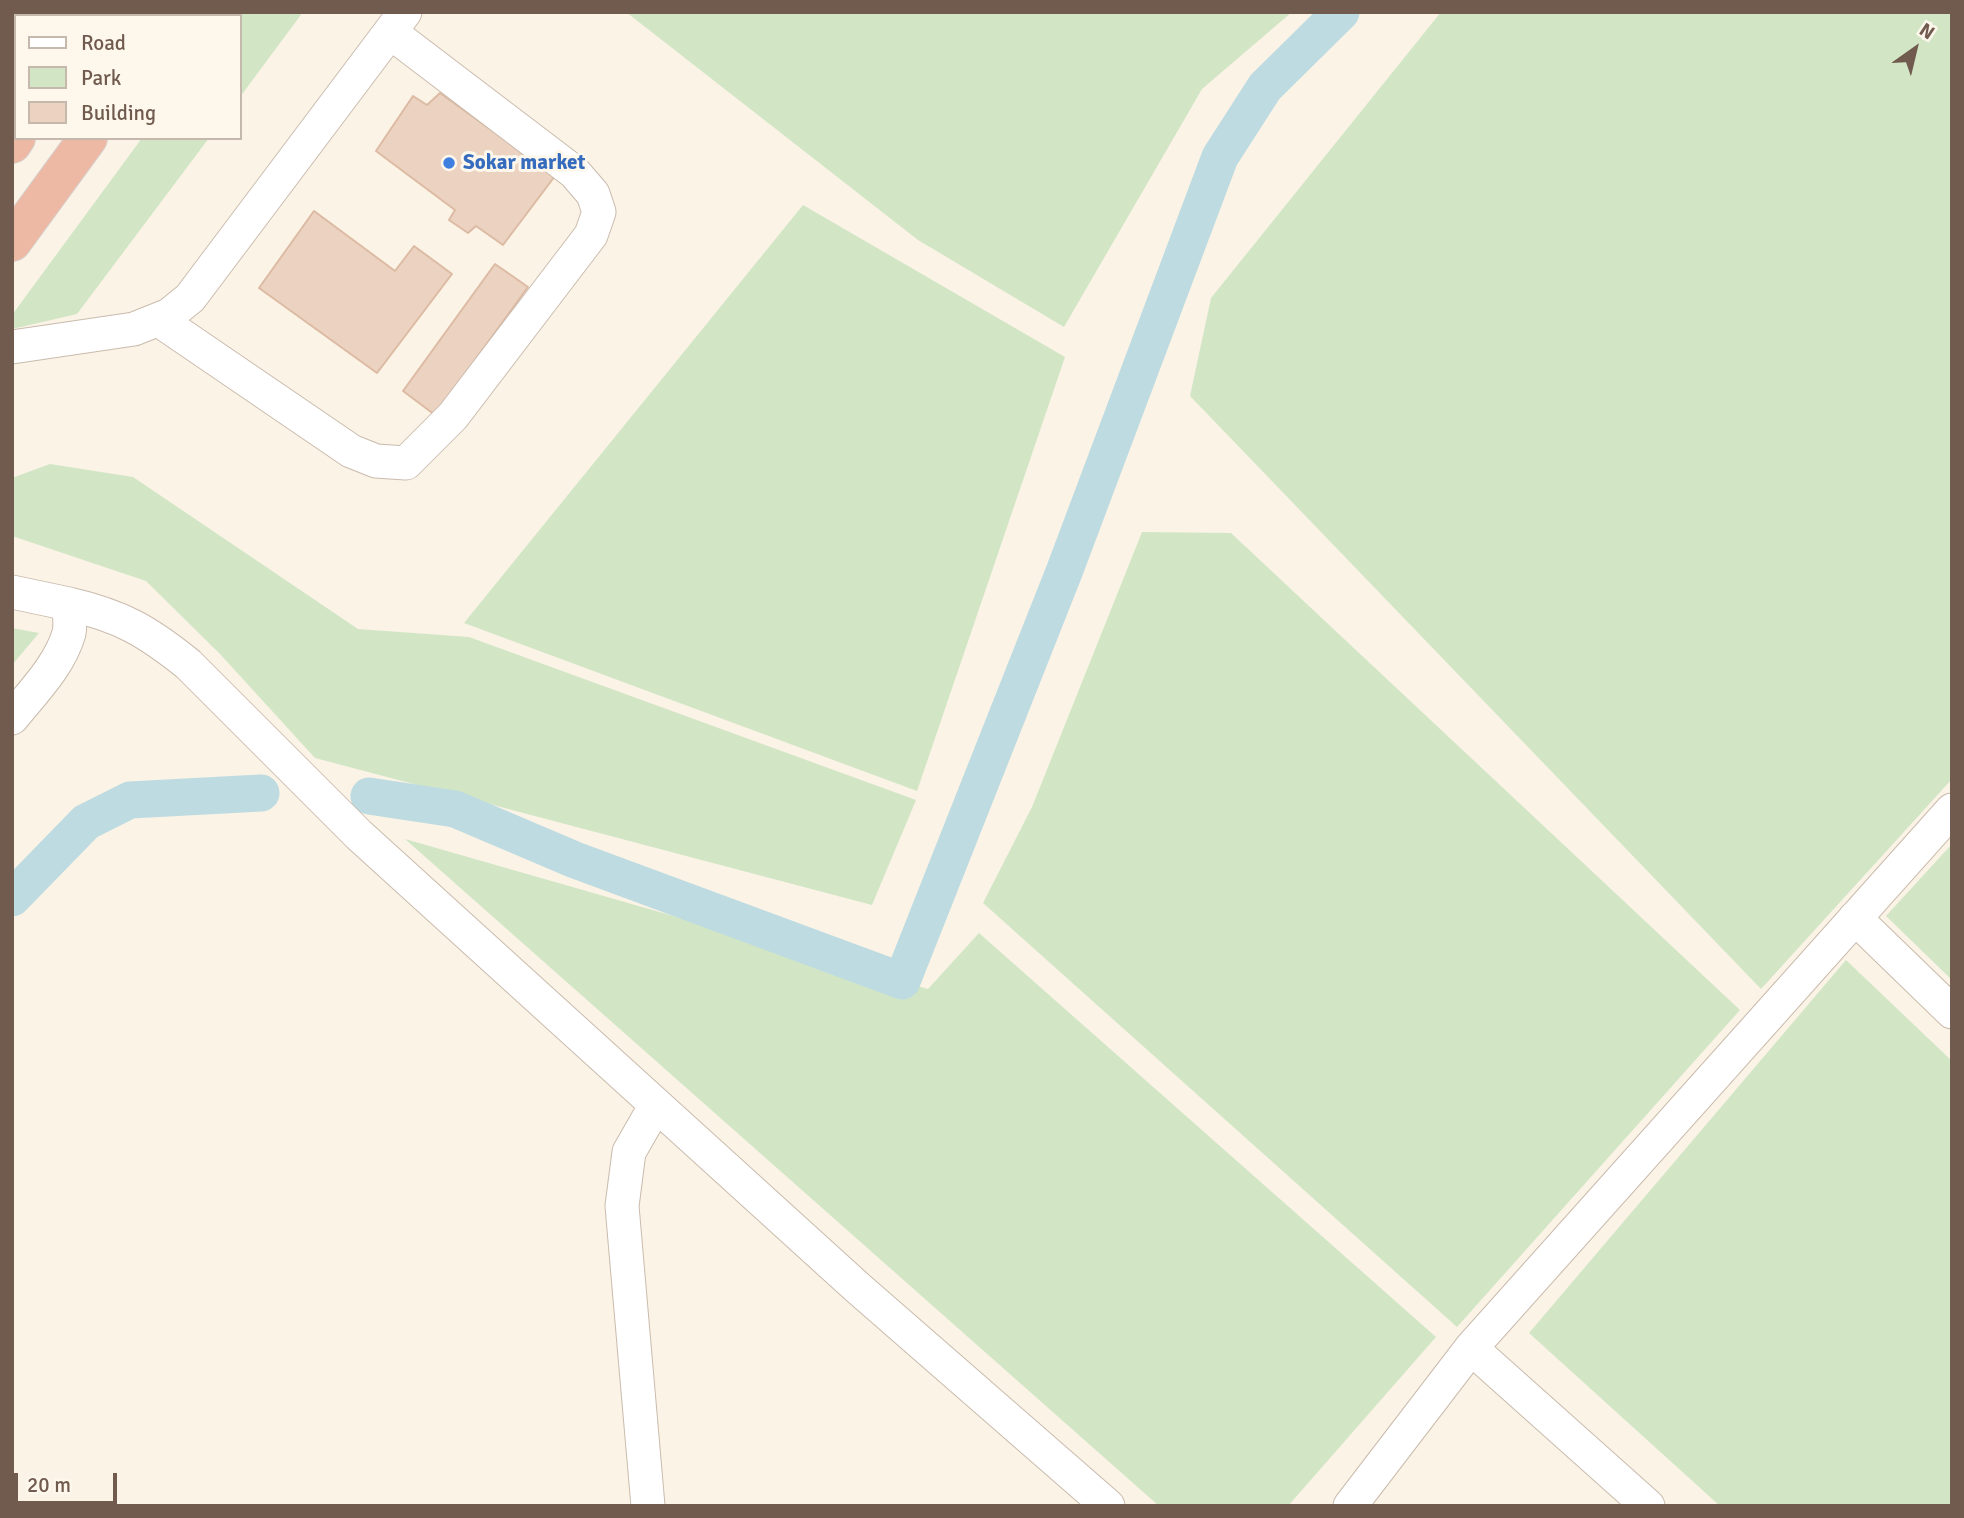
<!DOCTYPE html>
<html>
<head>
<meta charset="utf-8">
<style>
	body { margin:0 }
	#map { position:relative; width:1964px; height:1518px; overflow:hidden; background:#faf3e6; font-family:Signika,sans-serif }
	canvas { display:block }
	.frame { position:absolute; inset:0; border:14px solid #705b4e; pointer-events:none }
	.legend { position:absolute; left:14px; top:14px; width:228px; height:126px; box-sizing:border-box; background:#fdf7ec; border:2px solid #c5b9ad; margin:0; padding:9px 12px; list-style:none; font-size:21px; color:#705b4e }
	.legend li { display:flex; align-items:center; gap:14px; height:35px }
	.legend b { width:35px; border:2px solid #c5b9ad }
	.north { position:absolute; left:1880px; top:14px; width:70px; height:70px; -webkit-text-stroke:5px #fdf7ec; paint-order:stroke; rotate:34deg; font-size:19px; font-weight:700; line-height:28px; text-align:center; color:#705b4e }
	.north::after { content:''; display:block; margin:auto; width:24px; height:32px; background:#705b4e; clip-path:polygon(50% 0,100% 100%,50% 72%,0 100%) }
	.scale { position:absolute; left:14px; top:1473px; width:103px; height:32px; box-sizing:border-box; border:4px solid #705b4e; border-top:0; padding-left:9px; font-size:21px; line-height:24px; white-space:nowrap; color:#705b4e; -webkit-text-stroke:5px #fdf7ec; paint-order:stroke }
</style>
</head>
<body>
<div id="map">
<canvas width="1964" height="1518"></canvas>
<div class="frame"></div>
<ul class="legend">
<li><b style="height:9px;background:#fff"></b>Road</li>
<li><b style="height:19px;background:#d2e6c6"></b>Park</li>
<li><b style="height:19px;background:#ecd3c1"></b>Building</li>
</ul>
<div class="north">N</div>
<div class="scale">20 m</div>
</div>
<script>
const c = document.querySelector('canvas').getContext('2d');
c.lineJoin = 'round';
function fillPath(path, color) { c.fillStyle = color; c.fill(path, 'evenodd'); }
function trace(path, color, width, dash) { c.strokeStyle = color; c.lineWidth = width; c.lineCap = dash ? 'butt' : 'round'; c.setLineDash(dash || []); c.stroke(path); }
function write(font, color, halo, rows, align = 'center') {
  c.font = font + ' Signika,sans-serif'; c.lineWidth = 6; c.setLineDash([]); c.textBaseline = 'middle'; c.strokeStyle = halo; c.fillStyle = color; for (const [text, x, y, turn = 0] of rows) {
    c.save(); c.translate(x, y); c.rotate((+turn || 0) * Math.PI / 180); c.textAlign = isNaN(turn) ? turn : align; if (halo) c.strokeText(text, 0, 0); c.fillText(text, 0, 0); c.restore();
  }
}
const green = new Path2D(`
	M234 12H303L240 97V16H232Z
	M626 12H1292L1202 89 1064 327 918 240Z
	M1441 12H1952V779L1761 989 1190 396 1211 298Z
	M142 138H209L77 314 12 329V315Z
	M803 205 1065 357 917 791 464 623Z
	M50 464 133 477 358 629 469 637 916 800 872 905 315 758 220 654 146 581 12 536V478Z
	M1142 532 1231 533 1740 1010 1457 1327 983 903 1032 807Z
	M12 628 39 633 12 665Z
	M405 839 928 989 979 933 1436 1337 1288 1506H1159Z
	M1952 844V980L1886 916Z
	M1846 960 1952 1061V1506H1720L1529 1333Z`);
const canal = new Path2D(`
	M369 796 455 809 575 860 902 981 1064 572 1220 157 1265 87 1341 12
	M12 898 86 822 130 800 261 793`);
const building = new Path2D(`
	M440 93 555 176 503 245 476 226 468 233 449 220 455 210 376 151 413 96 427 105Z
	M314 211 395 271 414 246 452 274 377 373 259 288Z
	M495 264 528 287 435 415 403 391Z`);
const minor = new Path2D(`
	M159 320 351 451 376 461 406 463 453 416 591 235 599 212 593 194 574 172 390 32
	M12 347 134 329 169 315 190 298 405 12
	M12 592 69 604C69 613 71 624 69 633 60 665 33 692 12 718
	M69 604C121 616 147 631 188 664L359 835 858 1288 1108 1506
	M1855 918 1952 1012
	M1471 1348 1648 1506
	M648 1506 622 1206 629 1152 656 1105
	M1350 1506 1471 1348 1952 810`);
const highway = new Path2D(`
	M107 16 110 12
	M177 16 179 12
	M12 144 16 138
	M12 242 88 138`);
const markers = [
	[449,163,7,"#3f7fe0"]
];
const shopNames = [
	["Sokar market",463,163]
];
fillPath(green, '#d2e6c6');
trace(canal, '#bddbe1', 37);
fillPath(building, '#ecd3c1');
trace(building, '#ddbaa3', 2);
trace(minor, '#cabbad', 35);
trace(highway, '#d7d1cd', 40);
trace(minor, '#fff', 33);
trace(highway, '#edb9a4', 38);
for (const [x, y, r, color] of markers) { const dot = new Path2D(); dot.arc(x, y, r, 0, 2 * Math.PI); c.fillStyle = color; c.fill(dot); trace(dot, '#fdf7ec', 2.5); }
write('bold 21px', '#366cbe', '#fdf7ec', shopNames, 'left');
</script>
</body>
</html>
